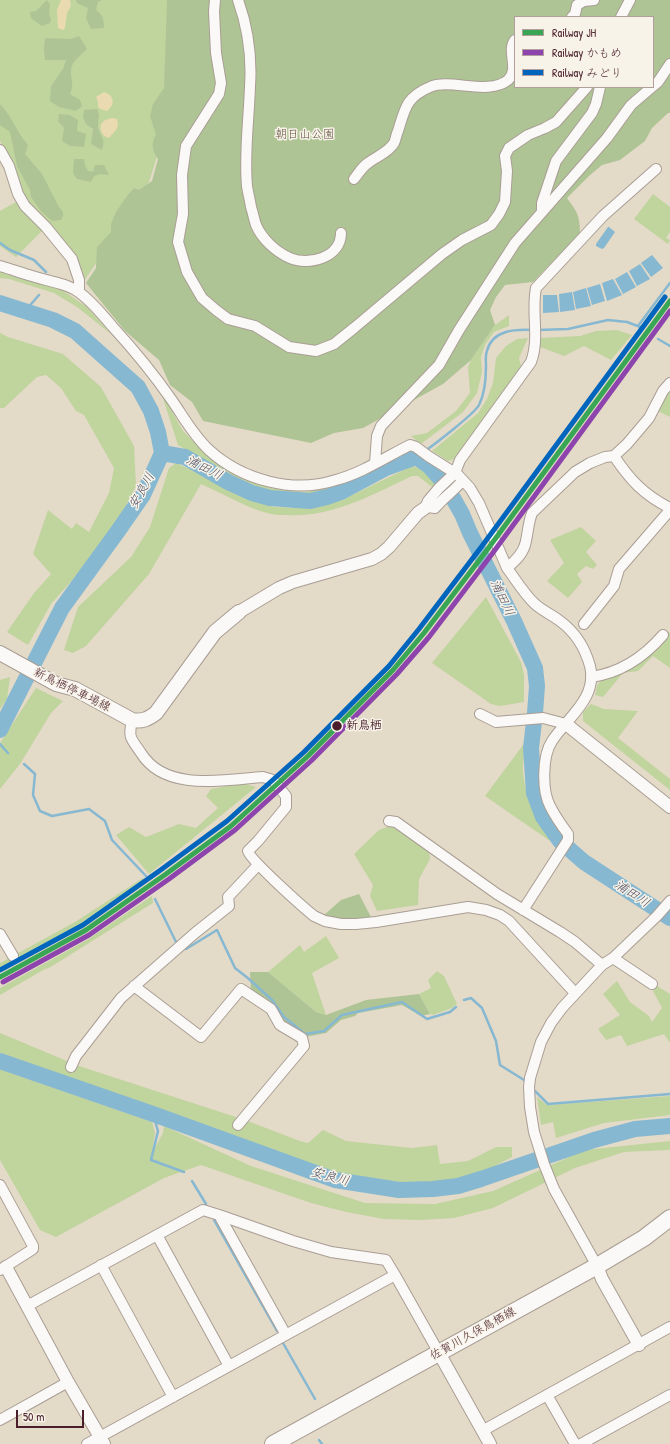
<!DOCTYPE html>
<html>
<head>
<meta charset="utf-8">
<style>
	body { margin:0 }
	#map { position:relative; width:670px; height:1444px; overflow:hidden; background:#e4dac8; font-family:"Patrick Hand","Klee One",sans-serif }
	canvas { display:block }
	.legend { position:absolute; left:514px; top:16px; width:140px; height:72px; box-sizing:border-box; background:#f7f3e8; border:1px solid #b29e9c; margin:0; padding:5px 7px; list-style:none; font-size:12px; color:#4a1f2b }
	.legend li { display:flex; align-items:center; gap:8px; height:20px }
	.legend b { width:20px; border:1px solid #b29e9c }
	.scale { position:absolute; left:16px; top:1410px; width:68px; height:18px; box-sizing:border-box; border:2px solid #4a1f2b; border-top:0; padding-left:5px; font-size:12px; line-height:14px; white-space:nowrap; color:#4a1f2b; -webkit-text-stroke:3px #f7f3e8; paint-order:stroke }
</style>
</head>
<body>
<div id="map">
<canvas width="670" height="1444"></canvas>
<ul class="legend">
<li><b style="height:5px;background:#38a654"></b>Railway JH</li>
<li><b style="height:5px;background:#8e44ad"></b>Railway かもめ</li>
<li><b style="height:5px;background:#0065bd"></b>Railway みどり</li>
</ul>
<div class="scale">50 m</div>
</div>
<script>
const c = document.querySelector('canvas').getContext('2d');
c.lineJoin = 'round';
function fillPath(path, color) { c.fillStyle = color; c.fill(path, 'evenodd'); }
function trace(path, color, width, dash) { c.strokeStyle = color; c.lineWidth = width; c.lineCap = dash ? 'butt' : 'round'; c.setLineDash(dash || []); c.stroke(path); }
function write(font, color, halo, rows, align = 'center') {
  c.font = font + ' "Patrick Hand","Klee One",sans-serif'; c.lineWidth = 3; c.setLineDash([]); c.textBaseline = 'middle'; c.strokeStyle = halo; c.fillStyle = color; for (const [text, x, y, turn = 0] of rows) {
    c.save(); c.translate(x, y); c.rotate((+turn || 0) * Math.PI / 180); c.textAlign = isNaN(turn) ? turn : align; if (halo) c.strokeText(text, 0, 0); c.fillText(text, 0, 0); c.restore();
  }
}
const green = new Path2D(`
	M0 0H174L166 128 149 182 133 209 84 281 76 260 26 200 13 167 0 141Z
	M653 194 670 207V232L666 238 670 240 668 244 634 219Z
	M16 202 43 230 16 257 0 246V211Z
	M0 271 62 290 87 307 111 334 77 307 54 293 9 279 0 278Z
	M509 315V326L494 332 485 345 481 357 482 372 477 393 463 412 421 444 411 436 427 433 456 411 470 393 468 367 471 360 495 325Z
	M617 330 632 335 611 360 584 346 564 356 540 347V338L580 336 596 331Z
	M0 333 8 337 63 354 101 387 134 446 136 486 109 539 51 604 28 645 7 632 34 593 51 574 33 554 48 510 72 529 76 523 89 532 109 493 114 468 84 415 76 411 61 388 46 375 37 377 4 408H0Z
	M528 338 519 358 521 366 454 459 448 461 432 451 478 413 487 399 493 383 496 358 506 346 517 339Z
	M669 391 670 392V417L658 411Z
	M161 392 183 431 209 457 238 477 270 488 304 492 330 487 411 450 417 453 397 459 337 490 308 497 265 493 220 471 178 445Z
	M176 463 203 475 246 498 275 507 307 508 342 500 412 466 420 468 436 483 432 487 418 476H412C372 495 331 518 286 515 281 515 275 515 271 514 246 508 224 494 201 484L149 574 86 646 73 653 64 650 78 607 131 557 150 527 169 468Z
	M581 527 596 541 586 552 597 565 593 569 586 566 577 574 582 582 568 598 547 581 564 563 550 540Z
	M486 597 521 662 524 675V702L500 706 491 704 432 663Z
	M667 631 670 633V668L653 656 638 671 623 673 603 697 595 695 597 686 601 680 609 679 643 660 665 639Z
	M10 677 7 699 0 709V680Z
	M36 688 63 701 51 713 20 764 0 789V743Z
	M591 704 604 709 638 711 618 738 670 779V790L583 721V712Z
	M526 741C526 751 522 762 523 772 526 800 536 820 553 843L485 796Z
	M242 783 256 787 149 874 116 835 129 827 146 837 179 824 196 828 218 808 206 796 211 789Z
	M392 825 429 851 430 859 419 879 418 905 377 911 370 896 373 885 354 854 379 830Z
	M143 878 146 882 79 926 0 971V963L75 922Z
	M152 896 153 903 49 968 45 969 0 995V988L87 940Z
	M326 936 339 958 312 973 326 1015 316 1012 268 972 300 945 304 952Z
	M437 971 444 976 457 1004 452 1008 433 1015 430 1014 419 994 431 988 428 980Z
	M617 981 630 1002 649 1016 652 1022 662 1008 653 991 657 986 670 994V1043L664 1034 627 1046 621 1035 606 1040 598 1029 620 1015 603 994Z
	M0 1033 79 1066 245 1120 300 1141 308 1143 323 1130 346 1141 412 1148 437 1145 440 1164 468 1161 496 1147H512V1157L478 1175 430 1184 391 1186 341 1177 0 1053Z
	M0 1069 152 1122 155 1133 152 1153 163 1133 164 1126 251 1166 365 1203 435 1204 493 1191 585 1150 670 1141V1150L624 1152 575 1168 493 1208 454 1218 420 1220 384 1219 346 1212 311 1203 201 1165 164 1178 56 1237 40 1230 0 1160Z
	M670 1096V1115L604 1123 556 1138 553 1122 541 1125 537 1097 547 1105Z`);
const forest = new Path2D(`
	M47 0 50 5 49 14 51 20 50 23 42 26 31 18 30 12 36 11Z
	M76 0H102L98 2 96 10C103 15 104 20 104 28L91 29 86 18 88 8 77 3Z
	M167 0H670V113H668L652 128 645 141 620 160 602 165 589 176 567 198C577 212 580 215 580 233L533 282 505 285 496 297 490 310 495 325 471 360 443 384 363 428 334 433 311 443 203 421 192 402 170 385 159 360 125 331 86 283 96 268 97 247 111 232V224L116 212 127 196 134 188 139 190 152 181 158 159C153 152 150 143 156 135L150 116 153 104 164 88ZM515 17H653V87H515Z
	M79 36 87 49C82 54 74 60 72 66 68 76 76 82 70 94L80 100 82 106 76 111 59 107 50 101 51 86 63 69 66 60H45L44 49 45 38 71 39Z
	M0 104C13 118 16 131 28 145L25 154 42 174 59 207 63 212V216L61 220 52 221 40 210 31 197 30 190 17 166 10 132 0 125Z
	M97 109C101 118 98 117 98 125 98 136 107 137 102 150L91 144 93 129 86 124 83 117 84 110Z
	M59 114 70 115 78 120 77 131 86 134 84 147 70 146 62 141 64 128 58 121Z
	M74 159H84L85 165 88 171 93 172 95 165H104L109 175 100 174 94 176 91 182 77 179 73 173Z
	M359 894 372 919 336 920 324 915 341 900Z
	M250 972H268L316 1012 326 1015 366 1000 419 994 430 1014 421 1016 402 1005 358 1013 355 1016 341 1020 326 1033 305 1037 279 1018 251 990Z`);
const sand = new Path2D(`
	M61 0H70L71 6 67 13 65 28 63 30 58 28 57 10Z
	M104 92C114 95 116 104 107 111L100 109 98 107V102L96 97Z
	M112 118 117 119C120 130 114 131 109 138L104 136C97 126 101 120 112 118Z`);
const water = new Path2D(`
	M608 227H609L615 232 604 248 602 249 596 246V244Z
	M652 255 663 268 651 277 641 263Z
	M640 264 650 279 637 286 629 271Z
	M627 272 636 287 623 294 615 279Z
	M613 279 622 295 607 301 602 283Z
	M600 284 605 301 592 305 587 288Z
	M586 288 591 306 576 309 573 292Z
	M572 292 575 310 560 312 559 294Z
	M543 295H557L559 312 543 313Z`);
const stream = new Path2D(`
	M0 243 10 250 34 260 46 272
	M25 311 39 295
	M638 326 670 283
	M538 330 568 329 608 320 627 322 643 328
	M658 339 670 346
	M425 451C435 444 474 414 479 405 485 393 486 379 486 366 486 361 485 355 487 351 492 330 515 329 533 330
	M416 457 421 453
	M0 744 8 753
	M24 764 35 774 33 795 40 811 52 816 89 809 105 821 112 840 146 876
	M155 899 177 944
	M186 949 217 930 235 968 249 979 272 1000 284 1017 305 1034 324 1031 342 1015 402 1002 427 1019 450 1012 456 1007
	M464 1000 471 998 482 1008 496 1041 500 1065 524 1080
	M535 1091 548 1104 670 1094
	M153 1114 158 1131 151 1160 184 1172
	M192 1181 206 1204
	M214 1220 277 1331
	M283 1343 315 1399
	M319 1440 322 1444`);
const river = new Path2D(`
	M0 303 53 320 75 331 138 387 151 411 158 432 162 453 143 495 118 531 62 608 0 730
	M162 453 185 457 228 482 252 493 270 498 310 501 327 497 341 492 386 468 416 457 429 466 445 484 462 514 470 533 514 621 535 668 537 686 535 713 531 748 534 793 543 817 560 841 584 862 670 918
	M0 1061 153 1114 335 1180 399 1190 433 1189 458 1186 481 1179 594 1140 635 1129 670 1126`);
const minor = new Path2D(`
	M215 0 214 11 216 53 221 83 219 94 186 146 182 175 183 214 178 242 187 272 202 298 216 310 228 319 255 326 289 347 316 351 334 344 354 328 442 254 462 240 491 225 499 214 505 202 507 171 505 156 509 148 528 135 545 128 556 122 587 87
	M238 0C248 28 252 56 250 86 249 119 244 153 247 186 248 193 250 200 251 207 253 213 254 219 256 225 262 239 276 252 290 258 308 266 341 258 341 233
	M572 17 575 14 577 5 584 1 594 0
	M621 17 630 0
	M653 86 658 82 670 64
	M0 150 9 166 18 194 25 206 46 227 72 259 79 280V292
	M354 179C358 174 362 167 368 163 376 157 389 152 394 143 396 139 396 135 398 131 405 109 406 97 430 87 450 78 489 96 508 80 520 69 506 51 515 40
	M542 212V203L556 161 592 113 596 104 600 87
	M0 266C11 269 21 273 32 276 47 281 67 283 80 293 92 302 102 314 112 326 133 349 153 373 171 399 183 416 193 435 209 450 242 480 293 494 336 480 362 473 386 457 410 445L416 447 428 456 458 475 470 488 479 503 507 568C514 562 522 555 525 545 528 534 528 523 532 513L575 472 590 463 605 457 614 456 627 444 649 418 663 391 670 383
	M614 456C630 480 644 495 670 508
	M375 463 377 436 381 426 439 365 459 330 515 243 607 138 631 105 652 87
	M462 481C454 491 443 498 435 508L428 507 425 508 428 501 439 488 455 473 460 460 531 362C540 338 531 312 536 288L603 216 656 169
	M507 568C516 580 524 594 535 604 543 611 552 615 560 621 575 632 585 648 590 666 598 698 567 718 552 741 542 756 542 791 550 806 555 816 562 826 568 834V840L523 910
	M584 624 614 586 619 569 670 510
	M591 677C620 673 644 657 663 635
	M480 714 496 722 543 718 566 724
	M132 720C128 739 131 738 141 753 165 792 223 780 263 777L273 780 286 796V807L258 841 248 851C250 860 304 908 314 916L325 921 341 924H356L376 922 468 907 486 910 500 915 509 921 575 993
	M389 821 396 822 497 894 560 932 575 942 602 965
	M0 934 13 956
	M613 958 652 984
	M134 986 201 1037 241 989 271 1009 280 1025 302 1038 304 1046 238 1125
	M71 1067 76 1056 121 998 195 933 229 906 228 897 258 865
	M0 1185 33 1246V1249L0 1270
	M219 1215 293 1241 331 1252 386 1260 395 1275
	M157 1235 229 1366
	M101 1265 173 1397
	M597 1266 554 1189 544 1164 534 1132 530 1107 529 1087 530 1078 541 1042 551 1023 562 1008 602 965 613 958 657 916 670 901
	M27 1306 203 1210 219 1215 286 1335
	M547 1395 575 1444
	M0 1420 68 1382
	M482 1431 670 1327
	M87 1444 395 1275 439 1353
	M581 1444 670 1395`);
const tertiary = new Path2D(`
	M239 612 279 588 293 582 372 559 381 554 389 547 418 513 425 508
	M566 724 670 807
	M597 1266 602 1279 639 1345
	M6 1267 68 1382 104 1444
	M439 1353 490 1444`);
const secondary = new Path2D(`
	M0 653 56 684 75 689 132 720C142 722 148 719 156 713L215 632 239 612`);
const primary = new Path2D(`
	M273 1444 597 1266 644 1238 670 1218`);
const rail1 = new Path2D(`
	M0 977 86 930 166 874 231 826 308 756 393 670 424 633 487 550 670 301`);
const rail2 = new Path2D(`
	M3 982 89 935 169 879 235 830 312 760 397 674 429 637 492 554 670 311`);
const rail3 = new Path2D(`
	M0 970 83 925 162 869 227 821 304 752 389 666 419 629 482 546 665 297`);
const markers = [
	[337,726,5.5,"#4a1f2b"]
];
const parkNames = [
	["朝日山公園",305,135]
];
const streetNames = [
	["新鳥栖停車場線",72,690,26],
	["佐賀川久保鳥栖線",473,1334,-29]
];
const stopNames = [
	["新鳥栖",346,726]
];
const waterNames = [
	["浦田川",204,468,27],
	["安良川",142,491,-61],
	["浦田川",502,598,65],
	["浦田川",632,894,33],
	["安良川",330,1177,15]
];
fillPath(green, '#c0d49e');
fillPath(forest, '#aec495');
fillPath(sand, '#eadab1');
fillPath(water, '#86b8d2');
trace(stream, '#86b8d2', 2.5);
trace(river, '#86b8d2', 16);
trace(minor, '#a99e94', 12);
trace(tertiary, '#a99e94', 14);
trace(secondary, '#a99e94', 16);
trace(primary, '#a99e94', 18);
trace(minor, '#fbf9f7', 10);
trace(tertiary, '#fbf9f7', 12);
trace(secondary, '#fbf9f7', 14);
trace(primary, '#fbf9f7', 16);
trace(rail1, '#38a654', 5);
trace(rail2, '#8e44ad', 5);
trace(rail3, '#0065bd', 5);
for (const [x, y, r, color] of markers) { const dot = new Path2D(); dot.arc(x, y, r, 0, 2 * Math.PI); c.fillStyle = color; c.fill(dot); trace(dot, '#f7f3e8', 1.5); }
write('12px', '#645443', '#f7f3e8', parkNames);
write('12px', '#4a1f2b', '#f7f3e8', streetNames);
write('bold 12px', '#4a1f2b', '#f7f3e8', stopNames, 'left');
write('italic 13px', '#515067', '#f7f3e8', waterNames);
</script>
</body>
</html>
